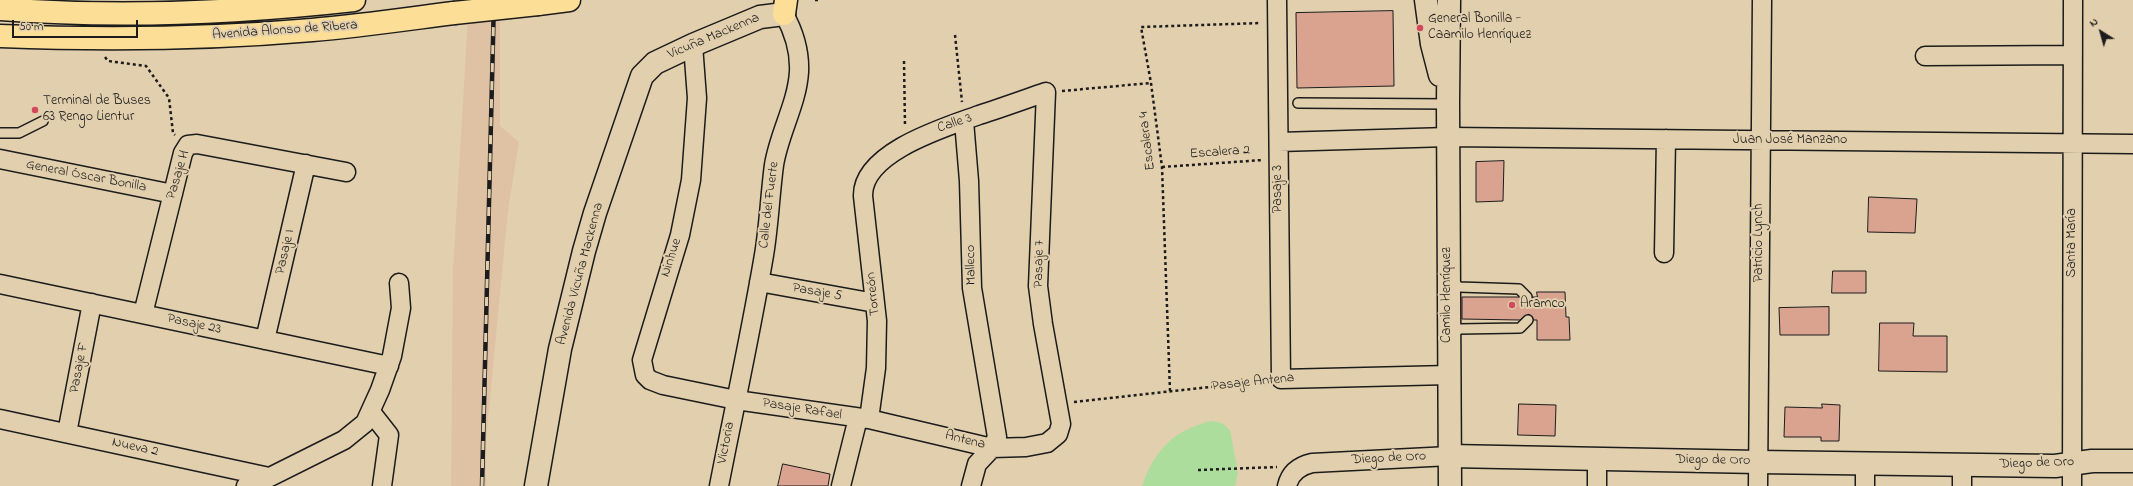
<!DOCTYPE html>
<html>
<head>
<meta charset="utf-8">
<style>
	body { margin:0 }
	#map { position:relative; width:2133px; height:486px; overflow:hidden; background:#e2cfad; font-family:"Indie Flower",sans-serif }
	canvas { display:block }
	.north { position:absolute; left:2081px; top:12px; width:40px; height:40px; -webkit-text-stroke:3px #e2cfad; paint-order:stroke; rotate:323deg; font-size:11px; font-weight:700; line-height:16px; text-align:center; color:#1c1c1c }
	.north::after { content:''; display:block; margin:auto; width:14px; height:18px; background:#1c1c1c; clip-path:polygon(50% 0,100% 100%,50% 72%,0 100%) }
	.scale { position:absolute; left:12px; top:20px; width:126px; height:18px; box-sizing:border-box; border:2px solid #1c1c1c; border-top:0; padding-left:5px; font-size:12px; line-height:14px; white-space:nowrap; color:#1c1c1c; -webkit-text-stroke:3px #e2cfad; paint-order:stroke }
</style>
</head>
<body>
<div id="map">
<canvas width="2133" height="486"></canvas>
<div class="north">N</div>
<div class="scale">50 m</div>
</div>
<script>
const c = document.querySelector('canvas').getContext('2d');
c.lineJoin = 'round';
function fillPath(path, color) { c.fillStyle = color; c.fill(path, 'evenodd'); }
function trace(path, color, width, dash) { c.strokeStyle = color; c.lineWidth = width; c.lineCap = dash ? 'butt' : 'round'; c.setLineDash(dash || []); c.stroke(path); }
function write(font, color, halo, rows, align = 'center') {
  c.font = font + ' "Indie Flower",sans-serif'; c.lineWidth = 4; c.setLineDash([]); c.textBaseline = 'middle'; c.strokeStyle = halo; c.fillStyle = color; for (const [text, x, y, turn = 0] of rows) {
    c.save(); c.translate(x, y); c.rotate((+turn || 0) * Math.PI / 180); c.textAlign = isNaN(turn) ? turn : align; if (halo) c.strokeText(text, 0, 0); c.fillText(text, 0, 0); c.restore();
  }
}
const built = new Path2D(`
	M469 0H500V126L519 142 508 210 486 441V486H451L453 270Z`);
const green = new Path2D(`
	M1211 421 1222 423 1230 430 1238 473 1235 486H1142C1154 450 1174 430 1211 421Z`);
const building = new Path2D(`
	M1393 11 1394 86 1297 88 1296 13Z
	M1504 161 1503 201 1476 202V162Z
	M1869 197 1917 199 1915 233 1868 232Z
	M1833 271H1866V293H1832Z
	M1537 292H1565L1566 317H1569L1570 340H1537V320H1534L1529 314 1520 320 1462 319V297H1519L1528 303 1533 297H1537Z
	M1829 307V335H1780L1779 308Z
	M1880 323H1914L1913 336H1947V372L1879 371Z
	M1519 404 1556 405 1555 436 1518 435Z
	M1822 404 1840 405 1839 441H1821V437H1784L1785 407 1822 408Z
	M783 464 830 474 828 486H778Z`);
const path = new Path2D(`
	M815 0H819
	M955 35 962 102
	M105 57 108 61 146 66 169 98 173 133 175 135
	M904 61 905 126
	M1062 91 1151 83
	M1162 167 1263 160
	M1170 391 1162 167 1151 83 1141 27 1261 23
	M1074 402 1264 381
	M1198 470 1277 467`);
const service = new Path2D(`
	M1298 103 1448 104
	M0 133H19L43 121
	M1451 280 1459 287 1519 289 1527 297
	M1452 336 1459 329 1520 328 1528 320`);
const minor = new Path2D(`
	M1277 0 1281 379 1449 375
	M693 45 697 98 691 180 680 235 642 360 645 375 650 380 663 385 736 400 869 419 992 448 1026 447 1047 443 1058 434 1061 424 1043 324 1038 286 1046 92C1023 100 1001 108 979 115 946 127 862 152 863 196L877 321 876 368 869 419
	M1925 56 2073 55
	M964 121 969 181 972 288 997 437 992 448 977 464 971 486
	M1279 142 1448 137 2133 144
	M0 159 173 194
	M1664 253 1666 139
	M759 282 875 303
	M0 284 389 366
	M143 314 183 153 188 145 197 144 346 172
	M265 340 306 164
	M371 412 389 435 382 486
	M0 419 269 477
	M67 433 92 303
	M246 486 270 477 344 440 365 423 380 390 392 356 401 308 399 283
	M719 486C734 409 751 332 764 255 769 225 770 195 774 165 779 133 797 104 799 72 800 51 794 32 784 14
	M841 486 858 418
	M1287 486C1290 473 1299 466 1312 463L1450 456
	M1597 486V458
	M1758 486 1762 0
	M1865 486V464
	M1962 486V464
	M2072 486 2073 0`);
const tertiary = new Path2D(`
	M1450 456 1758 462 2055 466 2092 461H2133
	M536 486 560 349 584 251 595 213 642 76 655 63 693 45 760 17 784 14`);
const secondary = new Path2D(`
	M1426 0 1432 44 1440 75
	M1449 0 1448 104 1450 486`);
const trunk = new Path2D(`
	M538 4 569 0
	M0 9C118 18 237 13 354 0
	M784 14 786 0
	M0 36C104 40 209 39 312 30 360 26 407 19 454 13`);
const rail = new Path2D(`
	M482 486 494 0`);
const trunkBridge = new Path2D(`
	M454 13 538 4`);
const markers = [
	[1420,28,4,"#d1495b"],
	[35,110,4,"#d1495b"],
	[1512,305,4,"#d1495b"]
];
const poiNames = [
	["General Bonilla -",1428,20],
	["Caamilo Henríquez",1428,36],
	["Terminal de Buses",43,102],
	["63 Rengo Lientur",43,118],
	["Aramco",1520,305]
];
const streetNames = [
	["Avenida Alonso de Ribera",285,31,-4],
	["Vicuña Mackenna",714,37,-23],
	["Calle 3",955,124,-18],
	["Escalera 4",1148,141,-97],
	["Juan José Manzano",1790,141],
	["Escalera 2",1220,153,-4],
	["Pasaje H",179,175,-73],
	["General Óscar Bonilla",86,177,11],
	["Pasaje 3",1279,189,-90],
	["Calle del Fuerte",770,205,-83],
	["Patricio Lynch",1760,243,-90],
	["Santa María",2073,243,-90],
	["Pasaje I",286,252,-77],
	["Ninhue",672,258,-72],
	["Pasaje 7",1040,264,-89],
	["Malleco",972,265,-91],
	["Avenida Vicuña Mackenna",581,274,-75],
	["Pasaje 5",817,293,10],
	["Torreón",874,294,-96],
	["Camilo Henríquez",1448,295,-90],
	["Pasaje 23",194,325,12],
	["Pasaje F",80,368,-79],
	["Pasaje Antena",1253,383,-6],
	["Pasaje Rafael",802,410,9],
	["Antena",965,441,14],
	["Victoria",727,443,-79],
	["Nueva 2",135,448,12],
	["Diego de Oro",1389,459,-3],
	["Diego de Oro",1713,461,1],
	["Diego de Oro",2037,464,-2]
];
fillPath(built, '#dfc2a4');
fillPath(green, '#addd9d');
fillPath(building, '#d9a390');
trace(building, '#1c1c1c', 1);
trace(service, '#1c1c1c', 12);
trace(minor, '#1c1c1c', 21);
trace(tertiary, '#1c1c1c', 25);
trace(secondary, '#1c1c1c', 25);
trace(trunk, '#1c1c1c', 25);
trace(path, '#1c1c1c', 2.5, [3, 3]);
trace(service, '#e2cfad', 9);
trace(minor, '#e2cfad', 18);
trace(tertiary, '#e2cfad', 22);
trace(secondary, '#e2cfad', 22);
trace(trunk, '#fdde96', 22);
trace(rail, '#1c1c1c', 4.5);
trace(rail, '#e2cfad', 3, [9]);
trace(trunkBridge, '#1c1c1c', 25, []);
trace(trunkBridge, '#fdde96', 22);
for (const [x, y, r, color] of markers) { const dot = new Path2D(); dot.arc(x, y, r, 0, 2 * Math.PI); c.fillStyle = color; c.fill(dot); trace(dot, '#e2cfad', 1.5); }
write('14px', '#1c1c1c', '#e2cfad', poiNames, 'left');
write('14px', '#1c1c1c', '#e2cfad', streetNames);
</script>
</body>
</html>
